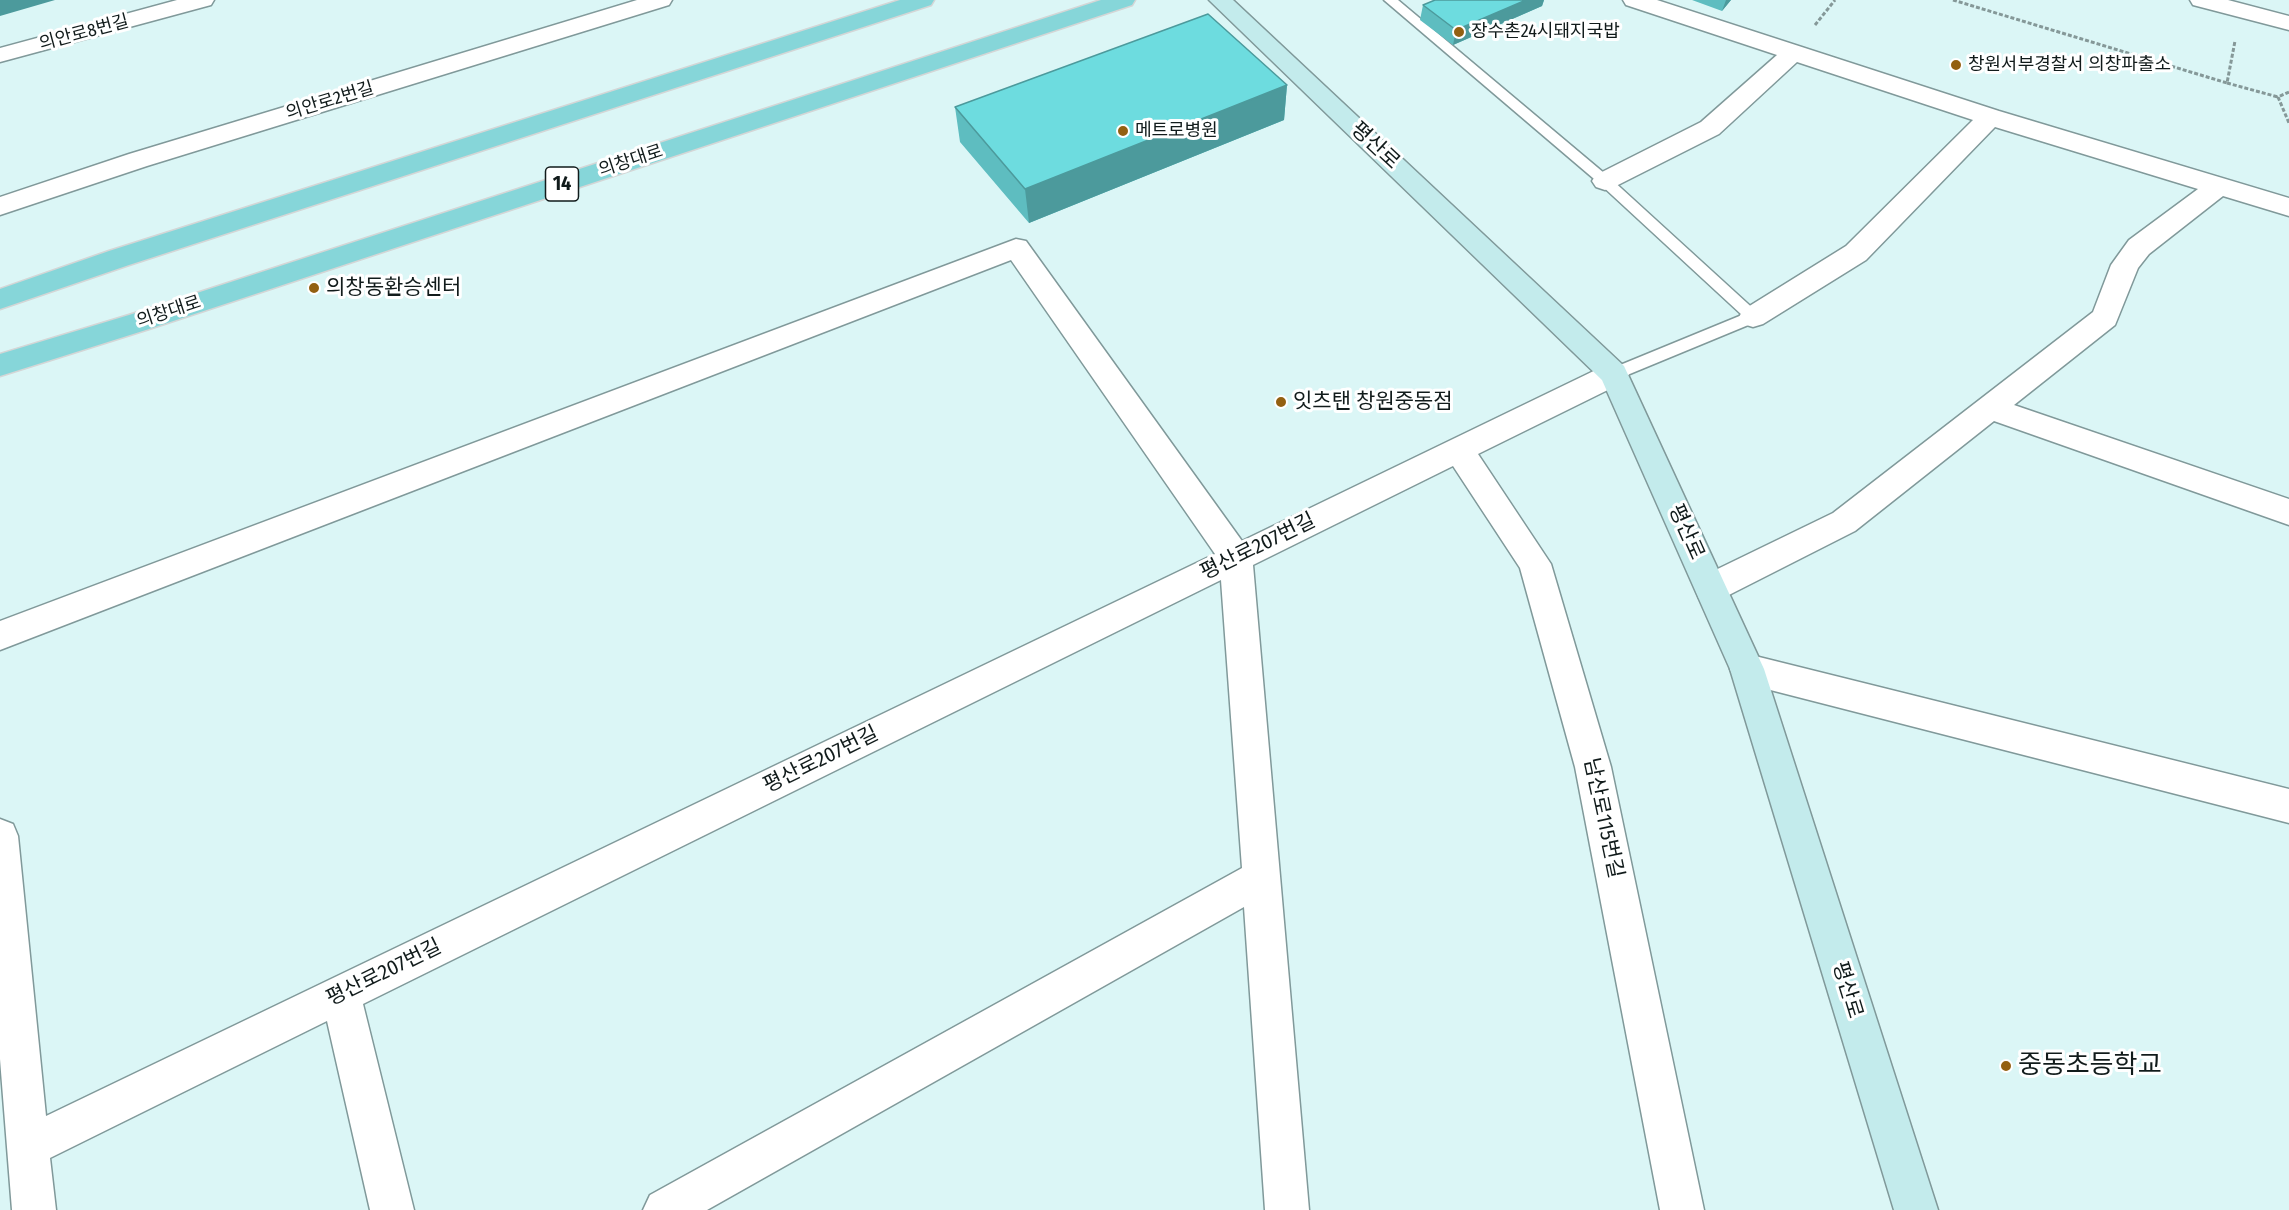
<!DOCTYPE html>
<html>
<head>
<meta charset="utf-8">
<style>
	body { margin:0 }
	canvas { display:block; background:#dbf6f6 }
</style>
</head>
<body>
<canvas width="2289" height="1210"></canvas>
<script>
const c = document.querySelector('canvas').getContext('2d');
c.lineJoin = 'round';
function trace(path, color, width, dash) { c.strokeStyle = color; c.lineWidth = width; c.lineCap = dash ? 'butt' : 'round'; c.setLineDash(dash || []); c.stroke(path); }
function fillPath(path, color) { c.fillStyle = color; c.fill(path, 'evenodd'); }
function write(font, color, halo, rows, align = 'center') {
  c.font = font + ' "Fira Sans Condensed","Noto Sans KR",sans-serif'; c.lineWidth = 6; c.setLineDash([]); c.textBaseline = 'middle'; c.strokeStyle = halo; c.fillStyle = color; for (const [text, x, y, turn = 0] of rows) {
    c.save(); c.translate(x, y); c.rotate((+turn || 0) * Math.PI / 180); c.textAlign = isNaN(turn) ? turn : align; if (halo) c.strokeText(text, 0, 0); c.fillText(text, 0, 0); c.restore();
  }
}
const path = new Path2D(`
	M1953 0 2227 83 2235 41
	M1815 25 1835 0
	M2227 83 2278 97
	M2289 92 2278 97 2289 123`);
const service = new Path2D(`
	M1384 0H1398L1610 178 1758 313 1761 317 1758 321 1620 378H1608L1606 374 1608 370 1742 315 1600 184Z`);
const minor = new Path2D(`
	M177 0H214L211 5 0 62V48Z
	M637 0H672L669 5 147 166 0 215V197L129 154Z
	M1623 0H1657L1999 111 2289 198V216L2223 196 2149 254 2138 268 2115 325 2014 405 2289 499V525L1994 421 1855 531 1723 598 1711 602 1699 598 1695 588 1699 578 1833 513 2093 312 2111 265 2129 240 2198 189 1995 127 1866 260 1763 324 1753 327 1743 324 1739 317 1743 310 1846 246 1973 120 1797 62 1719 134 1614 187 1605 190 1596 187 1592 181 1596 175 1701 122 1777 55 1626 5Z
	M2190 0H2228L2289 16V30L2193 5Z
	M1016 239 1026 241 1242 541 1604 366 1614 363 1624 366 1629 374 1624 382 1478 454 1551 564 1611 767 1704 1210H1660L1575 767 1520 568 1453 466 1253 565 1309 1210H1265L1244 907 707 1210H643L650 1195 1242 868 1221 580 363 1004 414 1210H370L327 1021 50 1158 56 1210H12L0 1059V819L13 824 18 836 46 1116 1215 554 1011 260 0 650V621Z
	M1747 654 2289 789V823L1747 684 1735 679 1730 669 1735 659Z`);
const secondary = new Path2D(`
	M1209 0H1233L1624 366 1764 669 1938 1210H1894L1730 669 1602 380Z`);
const primary = new Path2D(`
	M900 0H934L931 5 129 265 0 309V289L109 251Z
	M1101 0H1135L1132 5 149 329 0 376V354L129 315Z`);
const wall = new Path2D(`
	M1435 0H1544L1542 6 1453 45 1420 20 1423 5Z
	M1692 0H1731L1722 11Z
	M1287 85 1284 120 1029 223 960 142 955 107Z`);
const shadedWall = new Path2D(`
	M0 0H55L0 16Z
	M1526 0H1544L1542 6 1453 45 1456 30Z
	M1726 0H1731L1722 11Z
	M1287 85 1284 120 1029 223 1025 189Z`);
const building = new Path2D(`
	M1435 0H1526L1456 30 1423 5Z
	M1208 14 1287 85 1025 189 955 107Z`);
const markers = [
	[1459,32,6,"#936011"],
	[1956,65,6,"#936011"],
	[1123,131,6,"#936011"],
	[314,288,6,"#936011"],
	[1281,402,6,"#936011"],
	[2006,1066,6,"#936011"]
];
const farPoinames = [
	["장수촌24시돼지국밥",1471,32],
	["창원서부경찰서 의창파출소",1968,65],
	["메트로병원",1135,131]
];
const farStreetnames = [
	["의안로8번길",84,33,-15],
	["의안로2번길",330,101,-17],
	["의창대로",631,161,-18],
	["의창대로",169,312,-18]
];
const shields = [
	[562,184,33]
];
const shieldNames = [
	["14",562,184]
];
const streetNames = [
	["평산로",1375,146,43],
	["평산로",1686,532,66],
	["평산로207번길",1258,547,-26],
	["평산로207번길",821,760,-26],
	["남산로115번길",1603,818,78],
	["평산로207번길",384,973,-26],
	["평산로",1847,990,73]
];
const poiNames = [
	["의창동환승센터",326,288],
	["잇츠탠 창원중동점",1293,402]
];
const nearPoinames = [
	["중동초등학교",2018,1066]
];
trace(service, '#80999a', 3);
trace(minor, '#80999a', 3);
trace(secondary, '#80999a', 3);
trace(primary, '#d4d6d6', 3);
trace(path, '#859898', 3, [4, 2]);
fillPath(service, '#fff');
fillPath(minor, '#fff');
fillPath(secondary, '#c3ebec');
fillPath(primary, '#86d6d9');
fillPath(wall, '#5ebdc0');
fillPath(shadedWall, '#4c9a9c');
fillPath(building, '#6ddcdf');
trace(building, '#4c9a9c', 1.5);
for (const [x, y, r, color] of markers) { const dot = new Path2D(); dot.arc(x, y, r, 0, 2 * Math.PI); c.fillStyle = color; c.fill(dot); trace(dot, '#fff', 2); }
write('18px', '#111b1b', '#fff', farPoinames, 'left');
write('18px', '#111b1b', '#fff', farStreetnames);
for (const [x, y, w] of shields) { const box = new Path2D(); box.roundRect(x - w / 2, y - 17, w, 34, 4.5); c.fillStyle = '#fff'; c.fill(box); trace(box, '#111b1b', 1.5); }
write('bold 20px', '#111b1b', null, shieldNames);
write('21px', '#111b1b', '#fff', streetNames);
write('21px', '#111b1b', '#fff', poiNames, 'left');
write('26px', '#111b1b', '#fff', nearPoinames, 'left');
</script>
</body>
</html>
